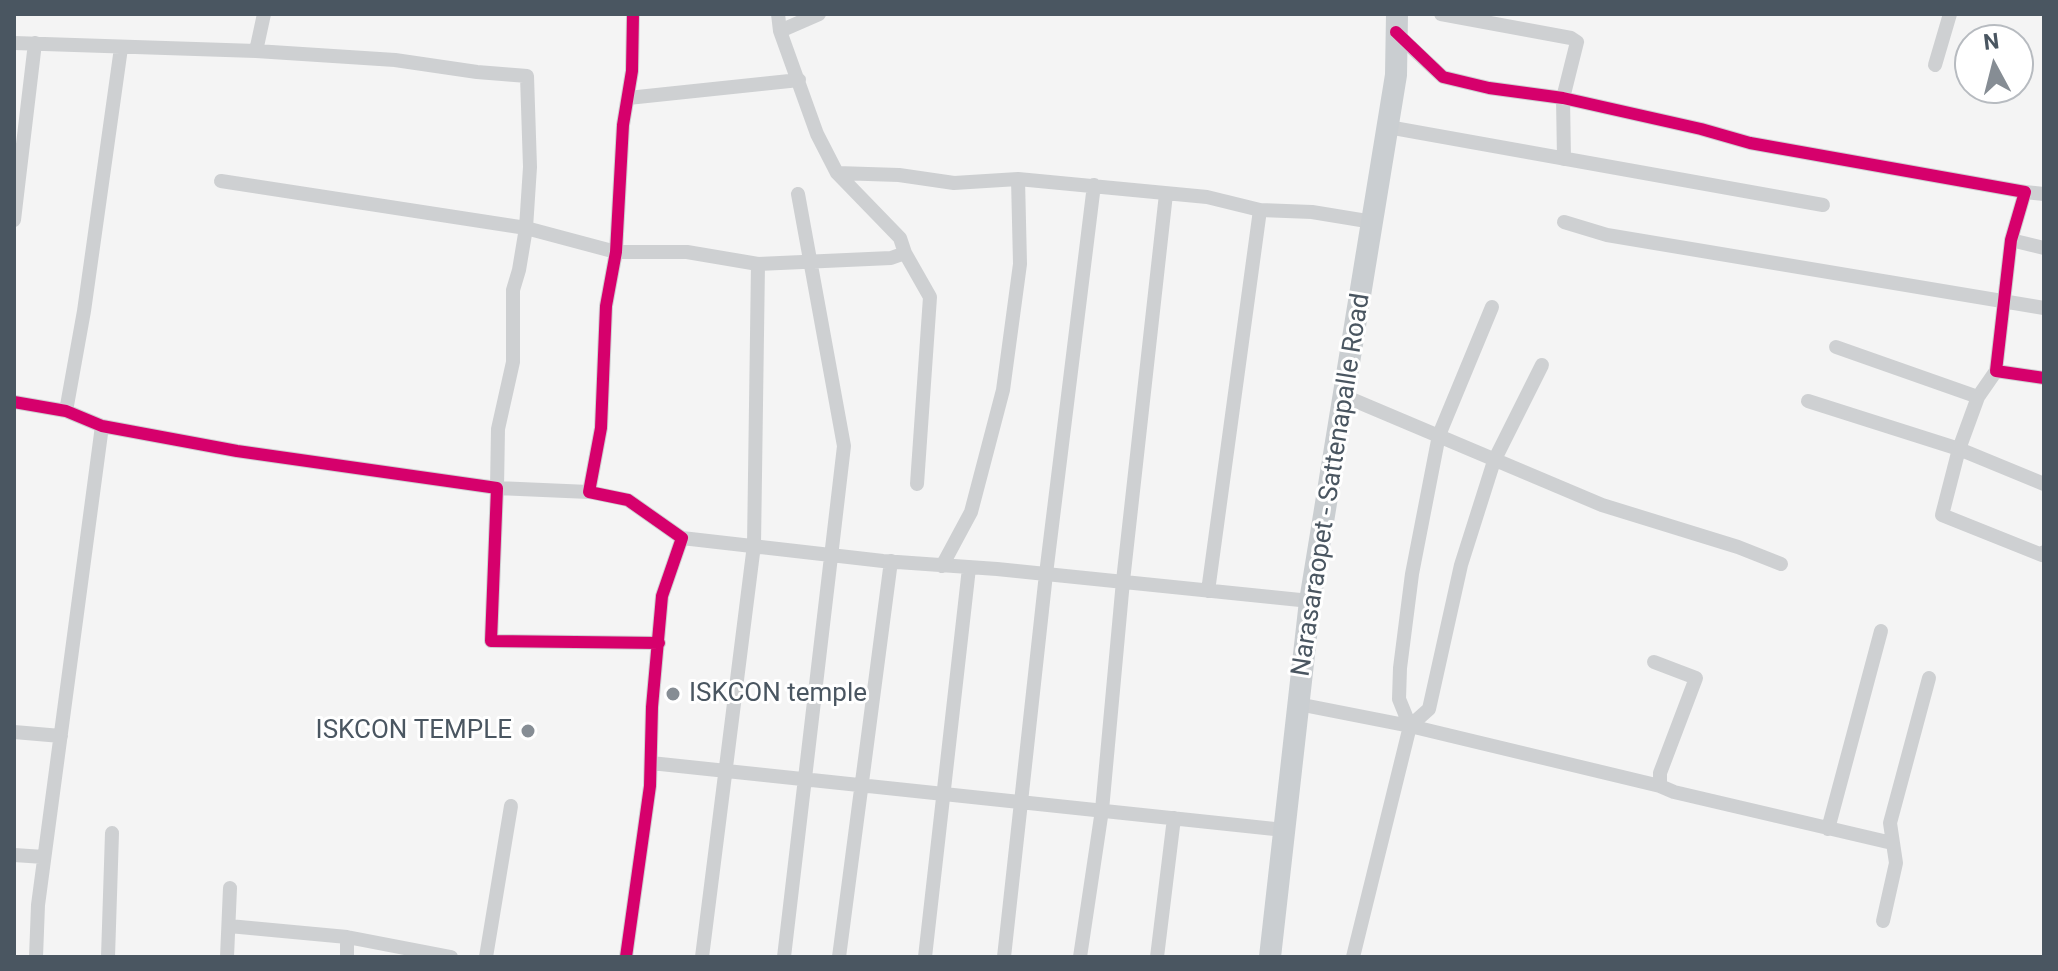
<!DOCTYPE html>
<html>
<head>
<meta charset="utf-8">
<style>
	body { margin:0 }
	#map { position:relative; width:2058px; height:971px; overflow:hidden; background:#f4f4f4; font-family:Roboto,sans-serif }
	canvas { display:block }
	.frame { position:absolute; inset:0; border:16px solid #4a5661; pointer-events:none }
	.north { position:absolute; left:1954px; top:24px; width:80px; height:80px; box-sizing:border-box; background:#fff; border:2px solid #b7bbc0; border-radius:50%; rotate:353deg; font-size:22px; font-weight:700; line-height:32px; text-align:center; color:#4a5661 }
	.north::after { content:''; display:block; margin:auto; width:28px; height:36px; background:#868d94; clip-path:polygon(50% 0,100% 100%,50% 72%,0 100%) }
</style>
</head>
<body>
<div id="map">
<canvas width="2058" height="971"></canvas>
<div class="frame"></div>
<div class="north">N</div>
</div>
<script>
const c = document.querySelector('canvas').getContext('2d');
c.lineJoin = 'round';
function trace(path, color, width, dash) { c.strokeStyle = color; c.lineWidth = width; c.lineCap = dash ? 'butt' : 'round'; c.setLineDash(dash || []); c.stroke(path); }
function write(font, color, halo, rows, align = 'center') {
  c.font = font + ' Roboto,sans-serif'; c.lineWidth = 6; c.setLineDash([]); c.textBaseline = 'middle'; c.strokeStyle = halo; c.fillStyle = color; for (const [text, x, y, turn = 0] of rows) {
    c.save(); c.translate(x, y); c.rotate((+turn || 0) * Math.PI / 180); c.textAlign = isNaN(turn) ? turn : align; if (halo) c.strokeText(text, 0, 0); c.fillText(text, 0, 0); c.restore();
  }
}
const minor = new Path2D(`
	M264 14 256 51 395 60 477 72 527 76 530 167 526 228 519 270 513 290V362L498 429 497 488 589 492
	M778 14 780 31 817 134 837 173 899 175 954 183 1018 179 1020 264 1003 390 971 512 942 566
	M1441 14 1571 38 1577 42 1563 98 1564 159
	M780 31 819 14
	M1396 33 1443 77 1489 88 1563 98 1701 129 1750 143 2025 192 2011 240 1996 371 2044 378
	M14 43 256 51
	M1935 65 1950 14
	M628 98 799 80
	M1388 127 1823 205
	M837 173 900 238 905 253 930 297 917 484
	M1018 179 1207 197 1260 210 1312 212 1373 222
	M221 181 526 228 616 252H687L758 264 891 258 905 253
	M2025 192 2044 194
	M14 220 35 43
	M1564 222 1607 235 2044 308
	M2011 240 2044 248
	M1836 347 1978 397
	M1996 371 1978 397 1959 449 1942 515 2042 555 2044 552
	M1344 396 1602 505 1738 547 1781 564
	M1808 401 1959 449 2044 484
	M14 402 66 411 102 426 237 451 497 488 491 641 659 643
	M66 411 84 311 121 48
	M682 538 883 561 997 569 1310 601
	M1208 591 1260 210
	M1654 662 1696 678 1660 773V786
	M1298 704 1410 726 1660 786 1674 792 1892 843
	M1410 726 1429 709 1461 565 1494 461 1542 365
	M14 732 61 736
	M651 763 1284 830
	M1828 829 1881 631
	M14 855 44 857
	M1883 921 1896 863 1890 823 1929 678
	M229 926 347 937 451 957
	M36 957 38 905 102 426
	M108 957 112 833
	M227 957 230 888
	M347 957V937
	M486 957 511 806
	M626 957 650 786 652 707 662 596 682 538 628 500 589 492 601 428 606 306 616 252 623 125 632 71 633 14
	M702 957 754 545 758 264
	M784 957 844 446 798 194
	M839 957 891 561
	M925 957 969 568
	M1004 957 1046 574 1094 185
	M1080 957 1102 810 1123 581 1166 194
	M1157 957 1174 818
	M1353 957 1410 726 1399 699 1400 668 1412 574 1439 435 1492 307`);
const primary = new Path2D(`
	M1270 957 1310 601 1396 75 1397 14`);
const cycleway = new Path2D(`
	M1396 32 1443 77 1489 88 1563 98 1701 129 1750 143 2025 192 2011 240 1996 371 2044 378
	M14 402 66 411 102 426 237 451 497 488 491 641 659 643
	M626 957 650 786 652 707 662 596 682 538 628 500 589 492 601 428 606 306 616 252 623 125 632 71 633 14`);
const markers = [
	[673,694,8,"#868d94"],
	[528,731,8,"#868d94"]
];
const streetNames = [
	["Narasaraopet - Sattenapalle Road",1332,485,-81]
];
const poiNames = [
	["ISKCON temple",689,694],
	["ISKCON TEMPLE",512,731,"right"]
];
trace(minor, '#ced0d2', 14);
trace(primary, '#caced1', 22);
trace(cycleway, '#d6006c', 12);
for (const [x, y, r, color] of markers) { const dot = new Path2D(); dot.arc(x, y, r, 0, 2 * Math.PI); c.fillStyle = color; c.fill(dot); trace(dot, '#fff', 3); }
write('26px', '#4a5661', '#fff', streetNames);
write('26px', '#4a5661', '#fff', poiNames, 'left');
</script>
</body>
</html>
